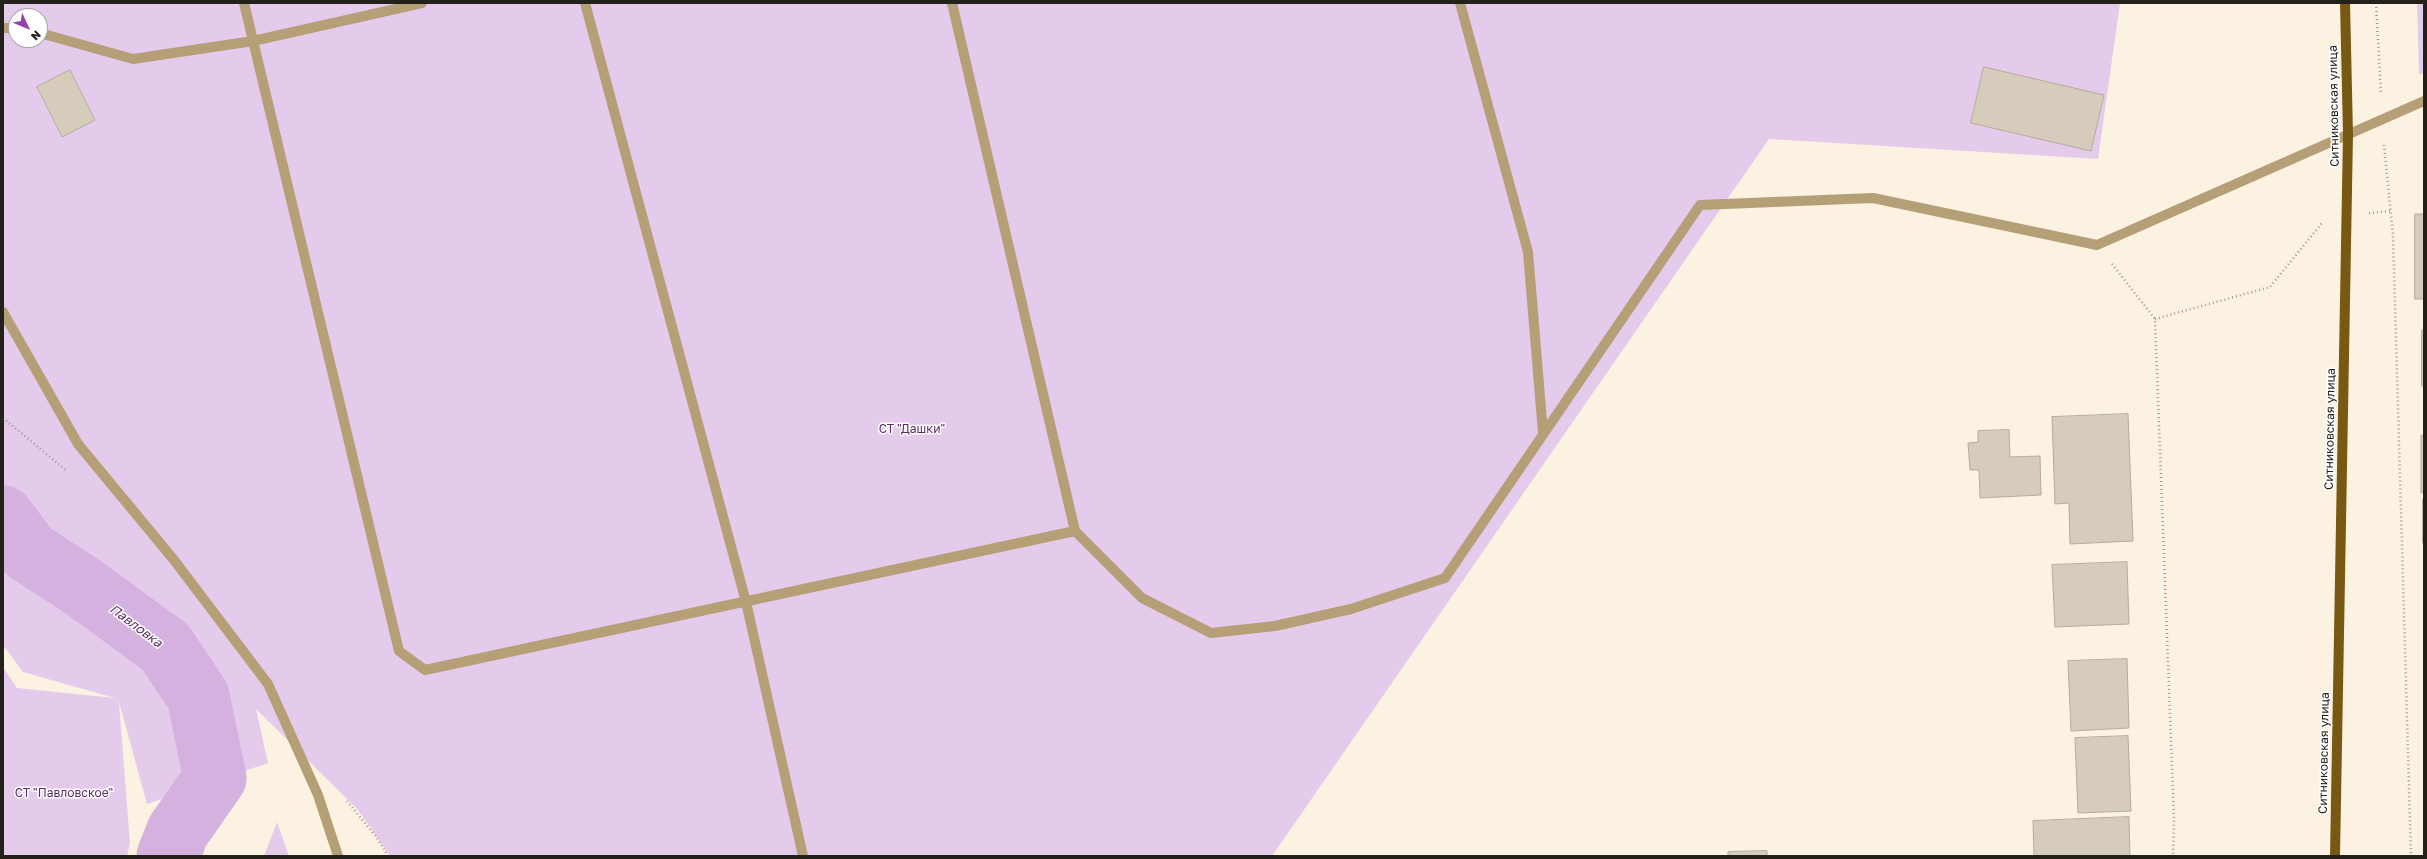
<!DOCTYPE html>
<html>
<head>
<meta charset="utf-8">
<style>
	body { margin:0 }
	#map { position:relative; width:2427px; height:859px; overflow:hidden; background:#fcf2e2; font-family:"Golos Text",sans-serif }
	canvas { display:block }
	.frame { position:absolute; inset:0; border:4px solid #24201a; pointer-events:none }
	.north { position:absolute; left:8px; top:8px; width:40px; height:40px; box-sizing:border-box; background:#fff; border:1px solid #a7a6a3; border-radius:50%; rotate:134deg; font-size:11px; font-weight:700; line-height:16px; text-align:center; color:#24201a }
	.north::after { content:''; display:block; margin:auto; width:14px; height:18px; background:#973fab; clip-path:polygon(50% 0,100% 100%,50% 72%,0 100%) }
</style>
</head>
<body>
<div id="map">
<canvas width="2427" height="859"></canvas>
<div class="frame"></div>
<div class="north">N</div>
</div>
<script>
const c = document.querySelector('canvas').getContext('2d');
c.lineJoin = 'round';
function fillPath(path, color) { c.fillStyle = color; c.fill(path, 'evenodd'); }
function trace(path, color, width, dash) { c.strokeStyle = color; c.lineWidth = width; c.lineCap = dash ? 'butt' : 'round'; c.setLineDash(dash || []); c.stroke(path); }
function write(font, color, halo, rows, align = 'center') {
  c.font = font + ' "Golos Text",sans-serif'; c.lineWidth = 3; c.setLineDash([]); c.textBaseline = 'middle'; c.strokeStyle = halo; c.fillStyle = color; for (const [text, x, y, turn = 0] of rows) {
    c.save(); c.translate(x, y); c.rotate((+turn || 0) * Math.PI / 180); c.textAlign = isNaN(turn) ? turn : align; if (halo) c.strokeText(text, 0, 0); c.fillText(text, 0, 0); c.restore();
  }
}
const green = new Path2D(`
	M3 3H2120L2098 159 1769 139 1272 856H390L358 810 256 709 268 763 147 804 119 702 130 843 127 856H3V667L17 688 115 698 23 672 3 645ZM16 16H40V40H16Z
	M2417 3H2424V73L2419 74Z
	M277 822 289 856H264Z`);
const river = new Path2D(`
	M3 517 29 552 83 587 165 647 198 696 215 778 178 831 168 856`);
const building = new Path2D(`
	M1984 67 2104 95 2091 151 1971 123Z
	M70 70 95 120 62 137 37 87Z
	M2415 214H2424V299H2415Z
	M2422 330H2424V386H2422Z
	M2128 414 2133 541 2070 544 2069 503 2055 504 2052 417Z
	M2009 430 2010 457 2040 456 2041 495 1980 498 1979 470H1970L1968 443 1978 442V431Z
	M2424 435V493H2421V436Z
	M2423 499H2424V543H2423Z
	M2127 562 2129 624 2055 627 2052 565Z
	M2127 659 2129 728 2071 731 2068 661Z
	M2128 736 2131 811 2078 813 2075 738Z
	M2129 817 2130 856H2034L2033 821Z
	M1767 851V856H1728V852Z`);
const path = new Path2D(`
	M2376 3 2381 94
	M2384 145 2393 235 2411 856
	M2369 213 2390 211
	M2112 264 2155 319 2174 820 2173 856
	M2155 319 2270 287 2322 223
	M3 418 67 471
	M347 801 377 838 388 856`);
const minor = new Path2D(`
	M244 3 399 651 425 670 1075 531
	M585 3 746 602 803 856
	M952 3 1075 531 1142 598 1211 633 1275 626 1351 609 1445 578 1700 205 1873 198 2097 245 2424 101
	M1460 3 1528 252 1543 433
	M3 28H16
	M40 33 133 59 253 41 422 3
	M3 312 78 444 174 560 268 684 318 795 338 856`);
const major = new Path2D(`
	M2335 856 2348 134 2345 3`);
const streetNames = [
	["Ситниковская улица",2334,106,-91],
	["Ситниковская улица",2330,429,-89],
	["Ситниковская улица",2324,753,-89]
];
const parkNames = [
	["СТ \"Дашки\"",912,429],
	["СТ \"Павловское\"",64,793]
];
const waterNames = [
	["Павловка",136,626,37]
];
fillPath(green, '#e5cbeb');
trace(river, '#d5b1df', 63);
fillPath(building, '#d5ccbb');
trace(building, '#b4ab9b', 1);
trace(path, '#a0988c', 2.5, [1, 3]);
trace(minor, '#b59f77', 10);
trace(major, '#785914', 10);
write('12px', '#24201a', '#fff', streetNames);
write('12px', '#592c64', '#fff', parkNames);
write('italic 13px', '#5b2f67', '#fff', waterNames);
</script>
</body>
</html>
